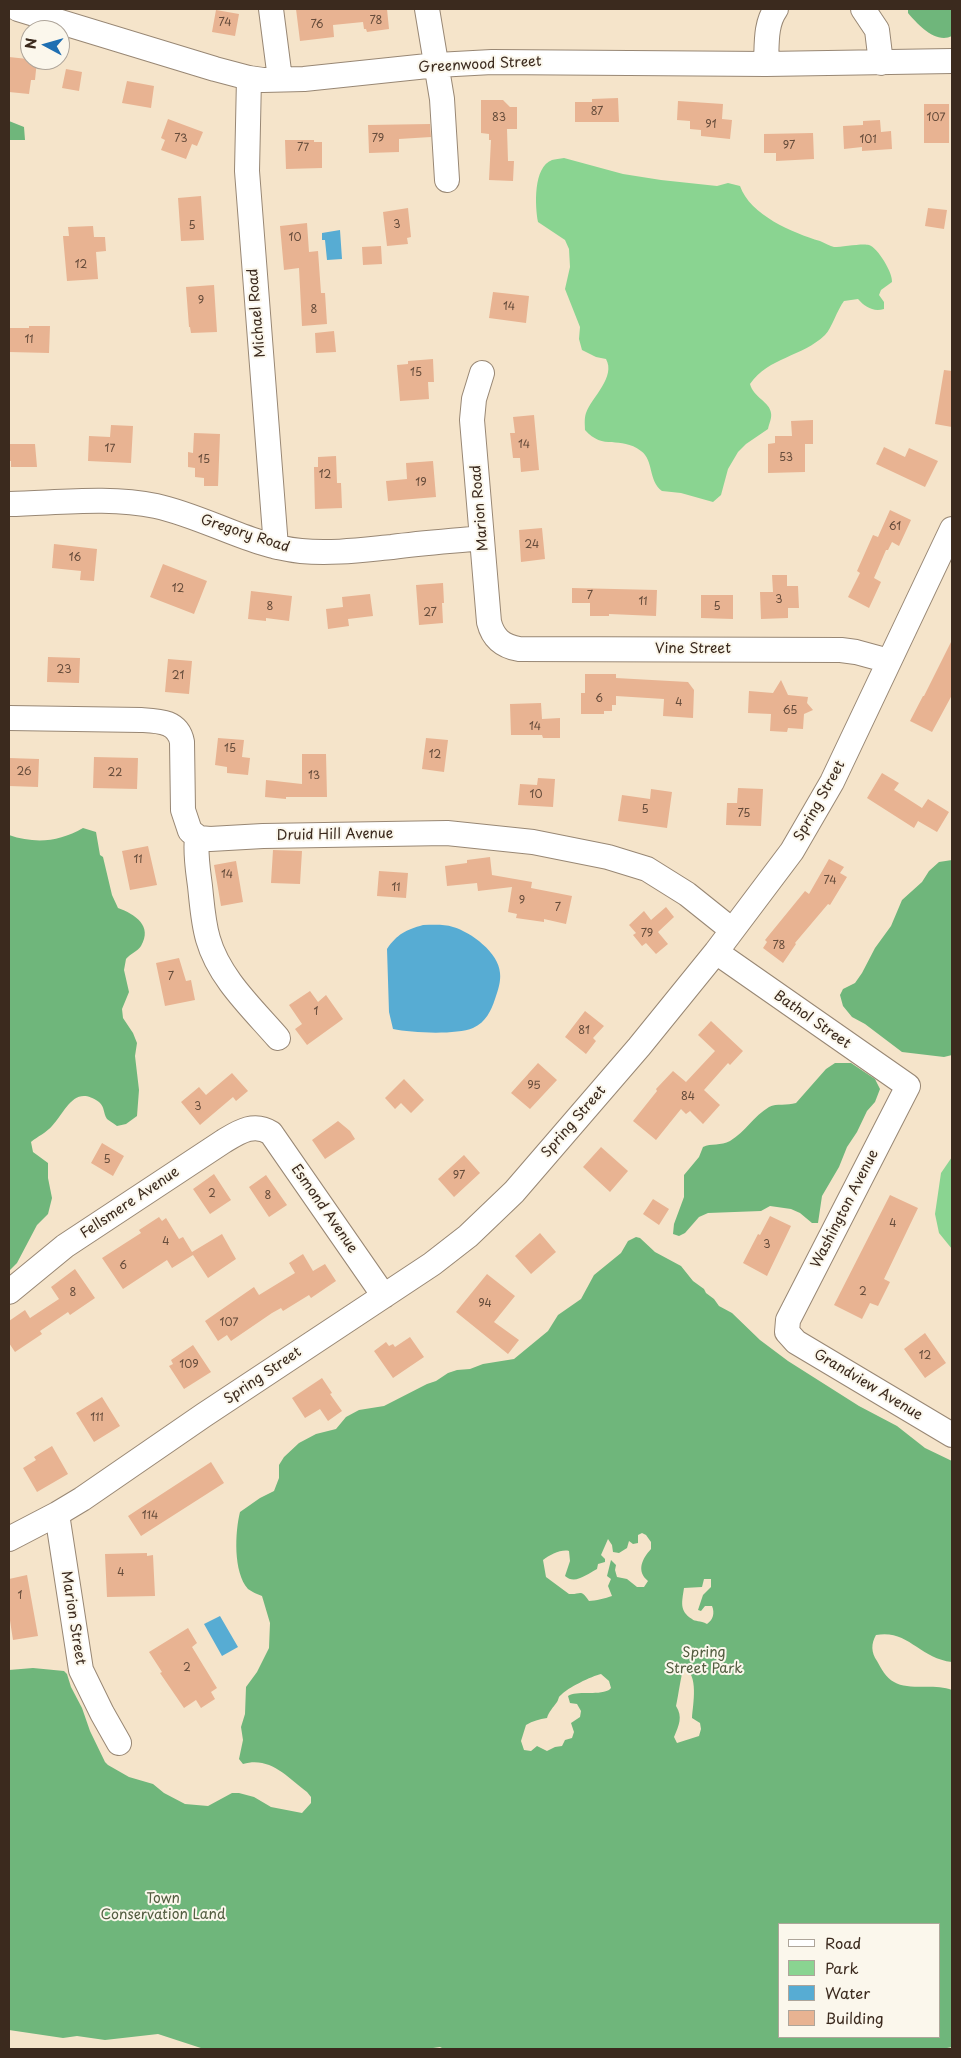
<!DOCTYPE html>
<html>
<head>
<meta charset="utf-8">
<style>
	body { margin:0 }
	#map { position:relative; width:961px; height:2058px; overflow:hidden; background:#f5e4ca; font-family:"Playpen Sans",sans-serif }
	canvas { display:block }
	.frame { position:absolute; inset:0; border:10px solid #3b2a1e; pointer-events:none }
	.legend { position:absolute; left:778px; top:1923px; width:162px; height:115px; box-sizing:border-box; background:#fbf7ec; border:1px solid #aea59a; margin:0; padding:6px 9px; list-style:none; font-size:15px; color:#3b2a1e }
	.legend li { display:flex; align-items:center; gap:10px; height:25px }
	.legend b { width:25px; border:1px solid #aea59a }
	.north { position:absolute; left:20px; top:20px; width:50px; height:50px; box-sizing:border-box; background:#fbf7ec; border:1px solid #aea59a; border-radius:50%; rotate:276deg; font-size:14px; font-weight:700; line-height:20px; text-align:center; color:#3b2a1e }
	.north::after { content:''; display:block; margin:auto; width:18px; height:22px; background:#1f6fb2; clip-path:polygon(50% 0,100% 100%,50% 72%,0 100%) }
</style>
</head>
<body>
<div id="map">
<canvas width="961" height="2058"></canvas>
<div class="frame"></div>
<ul class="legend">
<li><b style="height:6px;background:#fff"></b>Road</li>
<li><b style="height:14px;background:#8ad491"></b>Park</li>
<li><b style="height:14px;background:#57acd3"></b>Water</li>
<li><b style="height:14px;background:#e8b392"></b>Building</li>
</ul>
<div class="north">N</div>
</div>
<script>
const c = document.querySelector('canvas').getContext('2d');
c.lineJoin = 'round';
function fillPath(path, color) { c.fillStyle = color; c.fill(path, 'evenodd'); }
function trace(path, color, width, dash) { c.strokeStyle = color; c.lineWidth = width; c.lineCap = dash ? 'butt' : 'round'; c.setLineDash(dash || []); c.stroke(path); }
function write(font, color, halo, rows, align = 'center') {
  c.font = font + ' "Playpen Sans",sans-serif'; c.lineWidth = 4; c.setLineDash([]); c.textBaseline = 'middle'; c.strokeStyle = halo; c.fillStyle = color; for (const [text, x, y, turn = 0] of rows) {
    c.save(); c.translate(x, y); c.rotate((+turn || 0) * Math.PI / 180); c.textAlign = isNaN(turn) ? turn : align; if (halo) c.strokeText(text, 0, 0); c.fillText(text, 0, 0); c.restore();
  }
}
const green = new Path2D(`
	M564 158 623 174 661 180 717 186 728 183 740 186C750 215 793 233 820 241 825 243 830 246 834 247 842 247 863 243 869 245 878 248 893 273 892 282L881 290 879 295 884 302V309C873 312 865 307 858 299L844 301C837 310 832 328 825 335 802 357 769 357 750 384 753 397 770 402 771 413 772 418 769 424 768 429L746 444 738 452 728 469 721 495 713 502 681 493 662 491C648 481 654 460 641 451 620 435 603 451 585 430 585 425 584 419 586 413 592 397 616 377 606 359L596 357 582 350 579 339 580 327 565 289 570 267 569 249 565 240 538 222C535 206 533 167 552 160 555 159 560 159 564 158Z
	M952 1157V1249L939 1233 935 1214 941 1173Z`);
const forest = new Path2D(`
	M908 9H952V36C936 44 918 25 908 13Z
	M9 121 24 127 25 140H9Z
	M83 828 96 832 100 855 103 857 112 895 118 908C135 914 153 926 141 946 138 951 130 954 126 959L124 970 129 992 122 1009 123 1018 133 1033 137 1043 135 1056 139 1090 137 1116 126 1124 117 1126C114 1124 110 1121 107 1119 103 1113 105 1107 99 1102 74 1084 66 1111 52 1126 47 1132 37 1137 31 1142L33 1152 48 1163V1178L52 1198 48 1214 37 1225 17 1263 9 1271V835C35 844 59 842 83 828Z
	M952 860V1055L944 1057 902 1052 865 1024 852 1017 843 1006 840 995 843 989 855 983 862 973 875 948 891 926 902 900 922 882 929 871 939 862Z
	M835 1063H851L875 1079 880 1089 875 1102 867 1111 857 1132 847 1147 839 1167 822 1196 818 1223H812L800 1213 791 1209 770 1206 761 1211 708 1213 699 1217 685 1233 679 1236 673 1234 674 1224 684 1197V1175L699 1157 703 1147C711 1143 721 1146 730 1141 745 1132 754 1116 769 1107 777 1103 787 1106 796 1103L826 1069Z
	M636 1237 640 1238 655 1252 681 1266 693 1281 704 1289 706 1293 714 1299 719 1306 732 1313 760 1340 788 1361 859 1406 897 1426 925 1448 952 1461V1662C919 1658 908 1629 876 1635 871 1644 871 1652 877 1661 881 1668 886 1678 894 1682 909 1691 935 1683 952 1690V2047L942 2049H444L440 2047 426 2049H204L158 2034 105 2040 77 2036 63 2038 9 2030V1670L33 1668 64 1671 67 1674 71 1687 82 1708 90 1731 105 1762 108 1765 129 1777 153 1784 164 1793 185 1804 208 1806 232 1793H239L254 1797 271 1807 302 1813 311 1803V1797L307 1792C287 1777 270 1756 243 1764L239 1759 243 1740 241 1727 245 1714 246 1687 257 1672 269 1648 270 1623 262 1596C257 1594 252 1592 248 1589 233 1572 235 1532 240 1512L260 1498 274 1491 279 1478V1465L284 1457 299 1443 316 1434 336 1429 346 1417 359 1410 384 1406 427 1384 436 1381 448 1373 457 1370 470 1369 483 1364 514 1359 548 1331 558 1315 581 1299 594 1275 621 1253 628 1241ZM642 1533 646 1535 651 1542V1549C642 1559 636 1571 648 1581L644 1587H637L627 1579 617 1577 615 1570 616 1565 611 1560 607 1576 611 1579 608 1586 612 1596C606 1598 595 1601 589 1601 580 1588 581 1595 569 1594L546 1577 543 1560C550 1555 561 1549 569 1551L570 1561 565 1576C575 1585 587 1574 597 1569L598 1564 605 1562V1559L601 1555 608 1539 612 1545 613 1552 619 1553 627 1548 629 1541 633 1544 638 1543V1535ZM704 1579H711V1587L703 1595 698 1610 701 1611 705 1606H712C715 1613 713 1620 707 1624 700 1620 695 1622 692 1619 679 1611 682 1602 684 1588L702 1587ZM684 1667C699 1675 693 1704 692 1718L700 1723 701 1729 699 1736 677 1743 674 1737C679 1725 683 1717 676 1706 679 1693 680 1679 684 1667ZM601 1674 609 1681 611 1688 609 1690C596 1696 577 1690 568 1696L570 1703 577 1704 581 1711 580 1717 571 1723 574 1732 572 1738 565 1740 562 1746 555 1747 547 1751 537 1746 531 1751 524 1750 521 1741 526 1725C533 1721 539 1719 547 1718 549 1711 553 1708 557 1702 559 1699 558 1697 561 1695 567 1688 592 1676 601 1674ZM940 1924V2037H780V1924Z`);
const water = new Path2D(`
	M340 230 342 259 327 260 325 240H322V233Z
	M423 925C433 925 444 924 453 927 471 932 499 953 500 973 501 982 498 990 495 999 491 1011 486 1022 473 1028 456 1035 412 1033 393 1029L389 1012 387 949C397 934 406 930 423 925Z
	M220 1616 238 1647 222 1656 204 1624Z`);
const building = new Path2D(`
	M296 9H387L389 29 367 32 366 29H364L363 22 333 25 334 37 300 41Z
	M216 10 239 14 235 36 212 32Z
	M9 57 37 60 35 80H31L29 94 9 92Z
	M66 69 82 72 79 91 62 88Z
	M127 81 154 86 151 108 122 103Z
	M618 98 619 122H575V102H592V99Z
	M481 100H503L510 107H517V129H507L508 161H514L513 181 489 180 491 140H489V134L481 133Z
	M678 101 723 104 722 119 732 120 730 139 701 136V130L690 129V121L677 120Z
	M924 104H949V143H924Z
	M168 119 203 132 197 146 192 144 186 159 161 150 165 140 161 138Z
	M880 120 881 132 891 131 892 149 862 151V147L844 149 843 126 863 125V121Z
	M430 124 431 137 399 139V152L369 153 368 125Z
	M813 133 814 159 776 161V153H764V134Z
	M285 140H314V142H322V168L286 169Z
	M201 196 204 240 181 241 178 198Z
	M408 208 411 237 407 238 408 244 387 246 383 212Z
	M928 208 947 210 944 229 925 226Z
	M307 223 309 252 318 251 321 293H325L327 324 302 326 299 268 284 270 280 226Z
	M93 226 94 237H105L106 251 96 252 98 279 67 281 63 236H69L68 227Z
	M381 246 382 264 363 265 362 247Z
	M214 285 217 332 191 333 190 327H189L186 287Z
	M493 292 529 296 526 323 489 318Z
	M29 326H50L49 353 9 352V328H29Z
	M334 331 336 352 316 353 315 333Z
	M433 359 434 382H428L429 399 400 401 397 365 408 364V361Z
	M944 370 952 371V427L935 424Z
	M534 415 539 470 521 472 520 458H513L510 433H515L513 417Z
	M813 420V444H805V472L768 473V444L775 443V436H792L791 421Z
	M111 425 133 426 131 463 88 461 89 436 110 437Z
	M194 433 220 434 218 486H204V478L195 477V468L188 467V452L193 453Z
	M9 444H35L37 467H11V461H9Z
	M884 447 905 457 909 448 938 461 925 487 876 464Z
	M336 456 337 483H341L342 508 315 509 314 467H318V457Z
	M433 461 436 497 388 501 386 481 407 479 406 463Z
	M890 510 911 520 899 546 892 542 888 550H886L874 578 881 582 869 608 848 597 860 573 857 571 873 535 878 537Z
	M542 528 545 559 521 562 519 530Z
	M54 544 97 549 94 581 80 580 81 571 52 568Z
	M163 564 207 581 194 614 150 597Z
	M772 575H787V586H798L799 608H788V618L761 619 760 592H773Z
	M443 583 444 603H442L443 623 419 625 416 585Z
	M572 588 657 590 656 616 609 614V616H590V603H572Z
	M251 591 292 596 289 621 266 618V621L248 619Z
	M370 594 373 616 348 619 349 626 328 629 326 609 343 607 342 597Z
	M701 595H733V619L701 618Z
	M952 640V695L932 732 910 721 923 696H924Z
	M48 657 80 658 79 683 47 682Z
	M168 659 192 661 189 694 165 692Z
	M585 674H616V678L688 682 694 690 693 718 663 716 664 699 616 696V705H612V711H604V714H581V693H585Z
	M781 680 788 695 808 697 807 703 813 710 804 714 803 729 788 728 787 732 770 731 771 714 748 713 749 691 773 693Z
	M541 703 542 719 560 718V738H543L542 735H511L510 704Z
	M218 738 244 740 242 757 250 758 248 775 227 773V767L215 765Z
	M426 738 448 740 444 772 422 769Z
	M302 754H326L327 797H286V799L265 797 266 780 302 784Z
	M94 757 138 758 137 789 93 788Z
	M9 758 39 759 38 787 9 786Z
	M882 773 899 783 894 790 922 808 928 799 949 812 937 832 918 821 914 828 867 798Z
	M538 778 555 779 553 807 518 805 520 784 537 785Z
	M738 788 763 789 761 826 726 825 727 803H737Z
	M651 789 672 792 667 828 618 821 622 795 650 799Z
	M148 846 157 885 130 890 122 851Z
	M273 850 302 851 300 884 271 883Z
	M490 857 492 875 532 882 531 888 572 896 566 924 544 919V922L516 918 517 914 508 912 512 887 478 891 477 883 447 886 445 866 467 863V860Z
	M829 859 844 867 840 873 847 877 830 905 828 904 795 943 796 944 783 963 763 948 767 942 765 940 805 891 809 894Z
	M236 861 243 902 221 906 214 865Z
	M379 871 408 873 406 898 377 896Z
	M666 907 674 917 658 932 668 944 656 954 646 943 642 946 633 935 636 933 629 925 644 911 651 920Z
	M179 958 186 981 191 980 195 1000 165 1006 156 963Z
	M310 991 318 1002 326 995 343 1019 307 1045 295 1029 302 1024 289 1005Z
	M585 1011 604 1026 593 1038 596 1041 586 1054 565 1037Z
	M711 1021 743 1051 730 1065 728 1063 704 1090 720 1105 703 1124 690 1111 686 1114 681 1109 656 1140 633 1121 657 1091 656 1089 673 1071 686 1082 715 1051 698 1035Z
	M538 1063 557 1080 530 1109 511 1093Z
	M232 1073 248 1091 236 1101 233 1097 200 1125 181 1102 199 1087 206 1095Z
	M404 1079 424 1100 411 1113 401 1103 395 1109 385 1098Z
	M338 1121 350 1131 355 1139 325 1159 312 1140Z
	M102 1143 124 1156 113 1176 91 1163Z
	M601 1147 628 1171 610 1192 583 1167Z
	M464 1155 480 1173 454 1197 438 1179Z
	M214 1174 231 1200 210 1214 193 1189Z
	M266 1175 287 1205 269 1217 249 1187Z
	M890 1195 918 1208 884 1279 890 1282 878 1306 870 1303 862 1319 834 1305Z
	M653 1199 669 1209 659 1225 643 1214Z
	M770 1216 791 1226 767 1276 743 1263 758 1234 760 1235Z
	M159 1217 162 1221 166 1218 179 1239 183 1237 192 1252 222 1234 236 1259 208 1278 193 1255 172 1268 167 1260 123 1289 102 1258 141 1233 139 1230Z
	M540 1233 556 1252 531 1274 515 1256Z
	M303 1254 313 1271 325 1264 336 1281 311 1298 309 1295 283 1311 281 1308 272 1313 231 1341 227 1335 218 1341 205 1321 254 1287 259 1295 295 1273 289 1263Z
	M75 1269 95 1298 70 1315 68 1312 40 1331 42 1334 15 1352 9 1343V1321L25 1310 30 1318 59 1299 51 1287Z
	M487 1274 515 1296 494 1322 519 1340 508 1354 456 1312Z
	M925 1333 946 1363 925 1378 904 1349Z
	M410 1337 424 1357 393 1378 374 1351 386 1342 389 1346 393 1344 395 1347Z
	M193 1345 211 1372 184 1389 169 1366 173 1364 171 1360Z
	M322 1378 332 1393 330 1394 342 1411 328 1421 320 1409 305 1418 292 1398Z
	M102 1397 120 1426 94 1442 76 1413Z
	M52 1446 68 1474 37 1492 23 1468 36 1460 34 1457Z
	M211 1462 224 1483 141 1536 128 1516Z
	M147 1553V1556L153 1555 155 1596 107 1597 105 1554Z
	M27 1575 38 1636 13 1640 9 1614V1579Z
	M188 1628 197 1643 192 1647 217 1688 211 1692 215 1699 201 1708 196 1700 184 1708 160 1673 162 1672 149 1652Z`);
const minor = new Path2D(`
	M18 9 215 69 249 78 263 80 304 79 437 65 492 62 766 64 952 61
	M271 9 280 79
	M427 9 442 99 447 180
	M863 9 877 30 881 63
	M766 64C767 45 765 24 776 9
	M249 78 247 171 276 547
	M482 373 474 399 472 420 489 622C493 638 502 646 519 649L841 650 856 652 889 661
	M9 504C57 503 109 496 156 506 206 517 250 546 301 551 331 554 361 550 392 547 422 543 452 541 482 538
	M9 718 141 720C159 721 178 721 182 742L183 810 190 831 199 838 210 839 263 836 447 833 533 842 608 857 647 869 687 894 732 930
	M197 837C195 854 198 870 200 886 202 904 203 922 208 939 219 978 253 1009 278 1038
	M716 952 908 1086 788 1320 787 1332 796 1342 952 1435
	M9 1292 65 1246 224 1141C239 1132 254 1122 271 1133L384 1296
	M57 1514 81 1670 102 1713 119 1743
	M9 1539 57 1514 82 1499 204 1415 432 1264 468 1236 514 1192 639 1047 716 952 792 851 832 782 952 529`);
const numberNames = [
	["78",376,21],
	["74",225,23],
	["76",317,25],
	["87",597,112],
	["83",499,118],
	["107",936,118],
	["91",711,125],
	["73",181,139],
	["79",378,139],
	["101",868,140],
	["97",789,146],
	["77",303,148],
	["3",397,225],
	["5",192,226],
	["10",295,238],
	["12",81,265],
	["9",201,301],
	["14",509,307],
	["8",314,310],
	["11",29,340],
	["15",416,373],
	["14",524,445],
	["17",110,449],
	["53",786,458],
	["15",204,460],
	["12",325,475],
	["19",421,483],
	["61",895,527],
	["24",532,545],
	["16",75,558],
	["12",178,589],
	["7",590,596],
	["3",779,600],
	["11",643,602],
	["8",270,607],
	["5",717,607],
	["27",430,613],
	["23",64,670],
	["21",178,676],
	["6",599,699],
	["4",679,703],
	["65",790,711],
	["14",535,727],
	["15",230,749],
	["12",435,755],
	["26",24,772],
	["22",115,773],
	["13",314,776],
	["10",536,795],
	["5",645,810],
	["75",744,814],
	["11",138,860],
	["14",227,875],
	["74",830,881],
	["11",396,888],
	["9",522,901],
	["7",558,908],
	["79",647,934],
	["78",779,946],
	["7",171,977],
	["1",316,1012],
	["81",584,1031],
	["95",534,1086],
	["84",688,1097],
	["3",198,1107],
	["5",107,1160],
	["97",459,1176],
	["2",212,1194],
	["8",268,1196],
	["4",893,1224],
	["4",166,1242],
	["3",767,1245],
	["6",123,1266],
	["2",863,1292],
	["8",73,1293],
	["94",485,1304],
	["107",229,1323],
	["12",925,1356],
	["109",189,1365],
	["111",97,1418],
	["114",150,1516],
	["4",121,1573],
	["1",20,1596],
	["2",187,1668]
];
const streetNames = [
	["Greenwood Street",480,65,-3],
	["Michael Road",257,313,-95],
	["Marion Road",480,508,-95],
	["Gregory Road",245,534,18],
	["Vine Street",693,649],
	["Spring Street",820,801,-61],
	["Druid Hill Avenue",335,835,-1],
	["Bathol Street",812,1020,35],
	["Spring Street",574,1122,-49],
	["Fellsmere Avenue",130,1203,-34],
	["Esmond Avenue",324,1209,55],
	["Washington Avenue",845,1209,-63],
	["Spring Street",263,1376,-34],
	["Grandview Avenue",868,1385,31],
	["Marion Street",73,1618,81]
];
const parkNames = [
	["Spring",704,1653],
	["Street Park",704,1669],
	["Town",163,1899],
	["Conservation Land",163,1915]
];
fillPath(green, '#8ad491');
fillPath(forest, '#6fb67b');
fillPath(water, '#57acd3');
fillPath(building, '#e8b392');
trace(minor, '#988774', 26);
trace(minor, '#fff', 24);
write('11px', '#664c3b', null, numberNames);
write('14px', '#3b2a1e', '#fbf7ec', streetNames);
write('14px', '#535d40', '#fbf7ec', parkNames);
</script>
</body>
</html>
